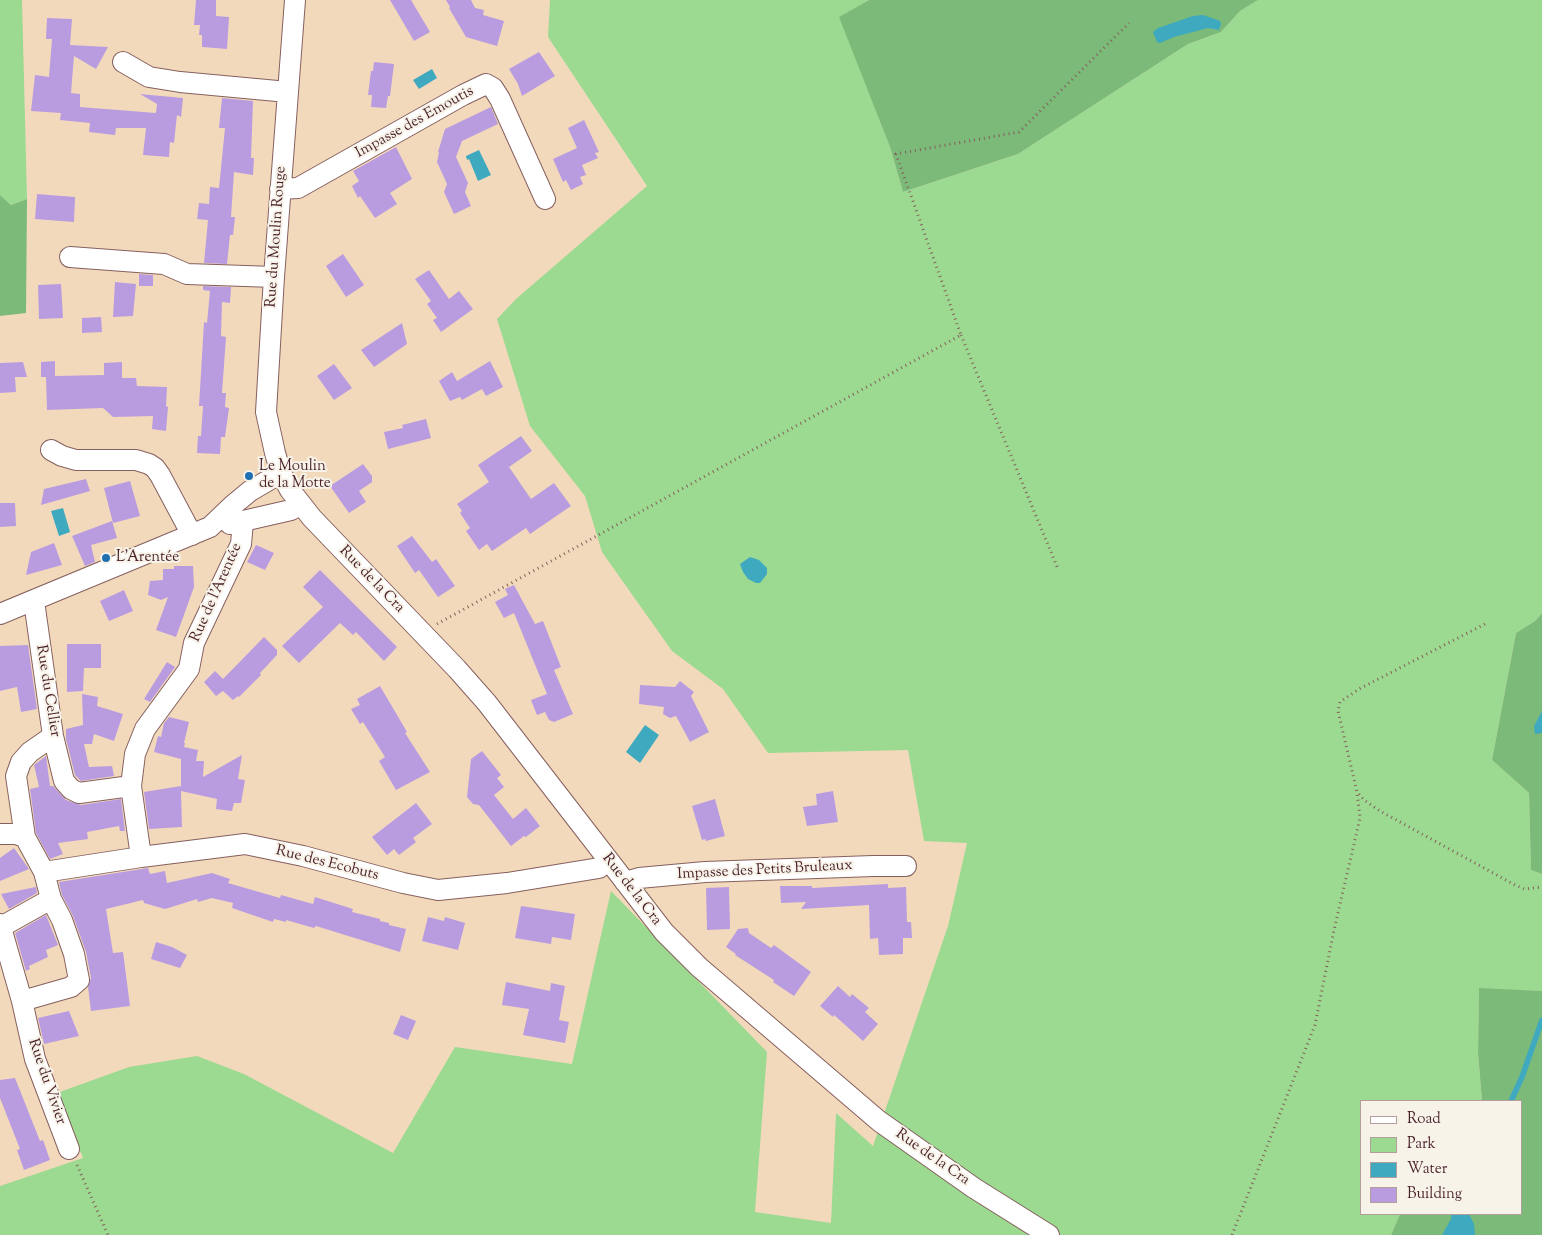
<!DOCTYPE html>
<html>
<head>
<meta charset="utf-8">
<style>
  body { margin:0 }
  #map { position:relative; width:1542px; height:1235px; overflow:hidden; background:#f3d9bc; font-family:"Sorts Mill Goudy",serif }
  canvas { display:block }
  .legend { position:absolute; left:1360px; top:1100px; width:162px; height:115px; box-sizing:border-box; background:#f7f3e8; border:1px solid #b29e9c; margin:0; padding:6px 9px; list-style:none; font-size:15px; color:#4a1f2b }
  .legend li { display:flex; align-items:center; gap:10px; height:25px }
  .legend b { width:25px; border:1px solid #b29e9c }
</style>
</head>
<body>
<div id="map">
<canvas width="1542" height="1235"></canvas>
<ul class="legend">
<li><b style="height:6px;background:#fff"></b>Road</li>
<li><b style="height:14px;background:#9bda90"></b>Park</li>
<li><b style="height:14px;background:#3fa9bf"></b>Water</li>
<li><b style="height:14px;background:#b99ce0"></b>Building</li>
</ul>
</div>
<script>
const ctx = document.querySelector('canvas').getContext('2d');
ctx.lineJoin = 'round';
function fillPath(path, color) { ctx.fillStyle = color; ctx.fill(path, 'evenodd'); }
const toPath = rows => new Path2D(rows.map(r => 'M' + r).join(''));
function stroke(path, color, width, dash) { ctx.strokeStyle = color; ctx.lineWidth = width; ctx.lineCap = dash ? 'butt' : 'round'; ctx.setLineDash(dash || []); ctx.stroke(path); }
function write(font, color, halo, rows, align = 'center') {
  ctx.font = font + ' "Sorts Mill Goudy",serif'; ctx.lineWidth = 4; ctx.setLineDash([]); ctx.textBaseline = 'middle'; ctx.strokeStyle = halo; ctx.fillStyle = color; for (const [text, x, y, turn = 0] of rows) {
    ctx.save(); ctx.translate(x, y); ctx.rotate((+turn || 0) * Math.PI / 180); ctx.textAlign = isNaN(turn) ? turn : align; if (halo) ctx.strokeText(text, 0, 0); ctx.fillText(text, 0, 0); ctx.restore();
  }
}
const green = toPath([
  [0,0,22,0,27,199,11,205,0,195],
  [550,0,869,0,840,17,890,147,903,192,1018,154,1188,44,1221,32,1240,11,1258,0,1542,0,1542,613,1535,621,1516,633,1492,760,1529,793,1531,870,1542,874,1542,991,1479,989,1478,1053,1482,1101,1361,1101,1361,1214,1400,1214,1391,1235,0,1235,0,1186,83,1158,57,1093,129,1067,197,1056,244,1074,393,1153,455,1047,572,1064,611,891,767,1052,755,1212,831,1223,836,1113,873,1146,948,926,967,843,924,841,908,750,768,753,723,689,672,651,602,552,585,496,530,426,497,319,516,299,647,186,548,37]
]);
const forest = toPath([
  [869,0,1258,0,1240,11,1221,32,1188,44,1018,154,903,192,890,147,839,17],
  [0,195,11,205,27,199,26,313,0,316],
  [1542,613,1542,874,1531,870,1529,793,1492,760,1516,633,1535,621],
  [1479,988,1542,991,1542,1235,1391,1235,1400,1214,1521,1214,1521,1101,1482,1101,1478,1053]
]);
const water = toPath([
  [1203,15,1220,21,1221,24,1219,30,1208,28,1174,37,1160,43,1157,42,1153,32,1158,28,1193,16],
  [432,69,437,78,419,89,413,80],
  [479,150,491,175,478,181,469,159,467,160,466,156],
  [63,508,70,532,59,536,51,511],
  [750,557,759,560,767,568,767,574,760,583,756,583,748,579,743,572,740,564],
  [1542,711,1542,733,1535,734,1534,726],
  [645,725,659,735,640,763,626,752],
  [1451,1214,1469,1214,1474,1224,1475,1235,1442,1235,1451,1219]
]);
const stream = toPath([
  [1511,1101,1522,1077,1542,1020]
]);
const building = toPath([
  [196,0,216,0,216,16,229,17,227,49,202,47,202,35,199,35,200,25,194,25],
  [390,0,411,0,430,32,414,41],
  [446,0,471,0,475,8,484,10,483,15,504,21,497,46,466,37,449,8,450,7],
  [47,18,72,19,70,45,108,47,96,69,74,56,71,93,80,94,80,107,156,113,157,104,140,94,183,98,181,117,177,115,174,143,170,142,169,157,143,155,146,128,116,128,115,135,89,132,90,123,60,120,61,113,31,111,35,75,49,77,52,39,46,39],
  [539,52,555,76,522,96,518,84,509,69],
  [374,62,394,64,390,96,388,96,386,108,371,107,372,95,368,95,371,71,373,71],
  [222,98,253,101,251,158,254,158,253,175,234,172,231,217,235,217,233,235,230,235,227,264,204,263,208,220,197,219,199,203,209,204,210,187,219,188,225,128,219,128],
  [491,107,498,124,462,141,456,157,468,183,465,192,471,206,454,214,444,192,447,184,437,162,439,152,438,152,445,129],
  [584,120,599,152,595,153,598,158,582,165,586,175,580,177,583,184,571,190,566,180,563,182,553,159,577,148,568,128],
  [396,147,412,179,390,193,397,204,375,218,360,196,358,198,352,186,359,181,353,171],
  [37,194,75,197,74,222,35,219],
  [343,254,364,285,346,297,326,266],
  [429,270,449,299,459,291,473,309,441,332,433,320,437,318,427,304,431,301,415,279],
  [139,274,153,275,153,286,139,286],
  [115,282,136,284,133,316,113,317],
  [61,284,63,318,39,319,38,285],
  [203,286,231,287,230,303,222,302,221,336,226,337,222,393,226,393,225,407,229,408,225,437,221,437,220,454,197,453,198,436,201,436,203,406,199,406,204,322,207,323,210,291,203,290],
  [101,317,102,332,82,333,82,318],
  [402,323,407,344,374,367,361,350],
  [55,361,55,376,104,375,104,363,122,362,122,378,136,378,137,386,167,387,166,406,168,407,166,431,152,429,153,416,113,417,103,408,47,410,46,377,41,377,41,362],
  [490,361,503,387,486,396,482,389,462,400,460,397,450,401,439,381,452,372,457,381],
  [23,362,27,377,15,377,16,392,0,393,0,363],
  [334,364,352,388,334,400,317,376],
  [426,419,431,438,388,449,384,432,403,428,402,425],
  [521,436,532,451,509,467,531,499,554,483,571,506,530,534,526,528,492,551,487,544,479,550,466,531,470,528,460,513,462,511,457,504,489,482,478,465],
  [363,464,372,476,372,482,359,491,366,502,349,513,330,486],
  [86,479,90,491,41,505,44,489],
  [130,481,140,516,113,523,104,488],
  [0,503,15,503,16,526,0,527],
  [112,521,117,538,91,545,95,562,85,566,72,536],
  [412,536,432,562,436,559,455,586,438,597,419,570,415,573,397,546],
  [54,543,62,565,26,575,31,552],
  [256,545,274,553,265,570,247,562],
  [174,566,193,566,194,587,176,637,156,630,168,597,161,600,148,595,150,581,163,580,163,569,174,569],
  [320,570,397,647,384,661,356,632,353,635,340,623,299,663,282,646,323,607,303,587],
  [514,585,535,624,543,621,561,667,554,670,573,714,554,722,549,720,545,712,537,715,531,700,547,694,514,613,504,618,495,602,508,595,505,589],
  [124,590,133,611,109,621,100,601],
  [264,637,277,650,277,655,260,673,261,675,239,697,238,696,233,700,223,691,216,696,204,682,215,671,223,679],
  [67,644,101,644,101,668,84,668,83,691,67,692],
  [28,645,37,709,21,712,17,687,0,691,0,646],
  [167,662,175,667,150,702,144,699],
  [680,681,694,692,691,696,709,732,690,742,676,716,670,718,663,714,664,707,639,704,640,685,675,687],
  [380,686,407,732,405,733,430,772,396,790,379,761,385,757,363,722,360,724,351,709,360,705,357,699],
  [82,694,98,697,97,706,123,714,114,741,94,734,92,744,84,744,89,767,112,766,114,776,81,781,75,775,66,739,66,729,83,725],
  [169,717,189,722,184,743,185,743,184,747,198,750,196,761,204,761,203,777,242,755,238,779,245,780,241,803,234,803,232,811,216,809,217,799,181,791,182,827,149,829,144,792,181,786,181,759,154,752,158,736,161,737,164,723],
  [482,751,501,775,497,778,504,787,494,795,513,819,526,808,540,826,526,837,524,836,511,846,479,805,473,804,467,797,471,759],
  [46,756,50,786,53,786,66,800,81,805,121,799,125,831,120,831,119,826,87,832,88,839,58,843,63,854,50,859,36,833,30,789,39,787,34,765],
  [833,791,838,822,807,826,803,807,817,805,816,794],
  [715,799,725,836,706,841,705,839,702,840,692,806],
  [416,803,432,824,413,838,416,842,399,855,394,849,387,855,372,837],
  [14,848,29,869,0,881,0,858],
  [148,868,150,874,165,871,167,883,212,873,230,879,228,883,280,898,281,895,313,904,315,897,353,909,352,912,380,919,380,921,389,923,389,925,406,929,400,952,316,926,314,928,286,920,286,922,274,919,273,922,232,908,233,903,212,898,198,902,197,899,165,909,144,903,143,900,106,909,113,953,123,952,130,1006,91,1011,88,987,91,978,86,952,73,916,62,895,59,882],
  [888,884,888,888,906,887,907,922,911,922,912,938,903,938,903,954,879,955,878,938,870,939,869,905,801,909,806,902,781,903,780,886,812,886,812,888],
  [36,887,37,893,9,909,1,894],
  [729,887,730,929,707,930,706,888],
  [521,906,575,914,571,940,552,937,551,944,515,938],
  [46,915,58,945,46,950,48,957,29,966,30,969,26,971,15,933],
  [428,917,444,921,445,917,465,923,458,950,422,941],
  [748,928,749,933,771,948,774,945,811,972,794,996,773,982,774,980,735,955,736,954,726,947,738,929],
  [156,942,172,947,187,955,180,968,151,959],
  [506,982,550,991,551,983,565,986,559,1020,569,1022,565,1043,523,1035,529,1009,502,1005],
  [838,986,850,997,852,994,869,1008,865,1012,878,1024,863,1041,834,1015,833,1017,820,1006],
  [69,1011,79,1036,44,1044,38,1018],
  [401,1015,416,1021,408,1040,393,1034],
  [15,1078,40,1141,43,1140,50,1160,24,1170,17,1150,20,1149,0,1098,0,1080]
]);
const path = toPath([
  [961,335,1058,569],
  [437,624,961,335,896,154,1019,132,1129,23],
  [1485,624,1359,689,1340,702,1338,711,1357,792,1364,800,1380,811,1515,885,1524,889,1542,887],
  [77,1165,108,1235],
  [1232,1235,1315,1025,1334,930,1360,818,1357,792]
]);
const minor = toPath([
  [295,0,274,277,266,412,275,453,281,473,290,490,312,518,457,669,487,703,664,932,699,967,879,1121,974,1188,1049,1235],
  [123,62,149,77,180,82,288,92],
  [280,189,298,188,463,95,486,84,493,88,500,99,545,199],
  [70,257,164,264,187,274,274,277],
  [51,450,62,456,76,460,136,460,149,464,155,468,160,475,192,535],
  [230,524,291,510,300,505],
  [34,601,53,736,64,781,71,789,79,793,131,786],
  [0,614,210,527,232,506,250,491,281,473],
  [0,834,16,834,25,837,44,872,51,899,62,920,74,954,79,980,71,987,22,1001],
  [25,837,16,776,21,762,30,752,53,736],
  [141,857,131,786,135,754,145,729,189,669,194,643,241,544,243,522],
  [44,872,141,857,245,844,303,856,403,883,438,890,507,883,599,868,607,861],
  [625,882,639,878,705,872,873,866,906,866],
  [0,924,22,1001,35,1059,69,1149],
  [1,927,51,899]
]);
const markers = [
  [249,476,5,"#1f6fb2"],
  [106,558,5,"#1f6fb2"]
];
const streetNames = [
  ["Impasse des Emoutis",415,123,-29],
  ["Rue du Moulin Rouge",277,237,-86],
  ["Rue de la Cra",371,580,46],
  ["Rue de l'Arentée",217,593,-66],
  ["Rue du Cellier",47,691,81],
  ["Rue des Ecobuts",327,864,14],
  ["Impasse des Petits Bruleaux",765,871,-3],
  ["Rue de la Cra",631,890,52],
  ["Rue du Vivier",46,1082,71],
  ["Rue de la Cra",932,1158,35]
];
const poiNames = [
  ["Le Moulin",259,467],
  ["de la Motte",259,484],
  ["L'Arentée",116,558]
];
fillPath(green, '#9bda90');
fillPath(forest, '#7cba7a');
fillPath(water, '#3fa9bf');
stroke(stream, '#3fa9bf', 5.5);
fillPath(building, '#b99ce0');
stroke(minor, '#85605e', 22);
stroke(path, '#85605e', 3, [1, 4]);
stroke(minor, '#fff', 20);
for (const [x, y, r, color] of markers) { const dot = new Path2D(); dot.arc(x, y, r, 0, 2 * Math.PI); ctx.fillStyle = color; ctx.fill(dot); stroke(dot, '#f7f3e8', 2); }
write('15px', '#4a1f2b', '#f7f3e8', streetNames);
write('15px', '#4a1f2b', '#f7f3e8', poiNames, 'left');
</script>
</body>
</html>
